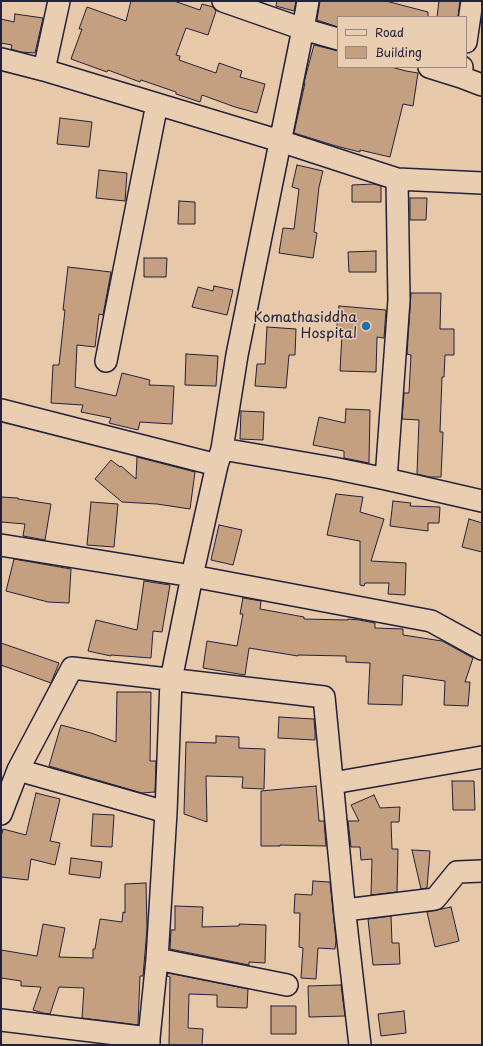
<!DOCTYPE html>
<html>
<head>
<meta charset="utf-8">
<style>
  body { margin:0 }
  #map { position:relative; width:483px; height:1046px; overflow:hidden; background:#e7c8a9; font-family:"Playpen Sans",sans-serif }
  canvas { display:block }
  .frame { position:absolute; inset:0; border:2px solid #22223b; pointer-events:none }
  .legend { position:absolute; left:337px; top:16px; width:130px; height:52px; box-sizing:border-box; background:#eaceb1; border:1px solid #9a8982; margin:0; padding:5px 7px; list-style:none; font-size:12px; color:#22223b }
  .legend li { display:flex; align-items:center; gap:8px; height:20px }
  .legend b { width:20px; border:1px solid #9a8982 }
</style>
</head>
<body>
<div id="map">
<canvas width="483" height="1046"></canvas>
<div class="frame"></div>
<ul class="legend">
<li><b style="height:5px;background:#eaceb1"></b>Road</li>
<li><b style="height:11px;background:#c4a081"></b>Building</li>
</ul>
</div>
<script>
const ctx = document.querySelector('canvas').getContext('2d');
ctx.lineJoin = 'round';
function fillPath(path, color) { ctx.fillStyle = color; ctx.fill(path, 'evenodd'); }
const toPath = rows => new Path2D(rows.map(r => 'M' + r).join(''));
function stroke(path, color, width, dash) { ctx.strokeStyle = color; ctx.lineWidth = width; ctx.lineCap = dash ? 'butt' : 'round'; ctx.setLineDash(dash || []); ctx.stroke(path); }
function write(font, color, halo, rows, align = 'center') {
  ctx.font = font + ' "Playpen Sans",sans-serif'; ctx.lineWidth = 3; ctx.setLineDash([]); ctx.textBaseline = 'middle'; ctx.strokeStyle = halo; ctx.fillStyle = color; for (const [text, x, y, turn = 0] of rows) {
    ctx.save(); ctx.translate(x, y); ctx.rotate((+turn || 0) * Math.PI / 180); ctx.textAlign = isNaN(turn) ? turn : align; if (halo) ctx.strokeText(text, 0, 0); ctx.fillText(text, 0, 0); ctx.restore();
  }
}
const building = toPath([
  [131,1,174,1,200,10,202,4,213,7,216,11,208,35,186,28,176,55,180,56,179,60,216,73,219,63,242,71,240,77,265,84,257,113,235,107,202,95,200,102,176,94,176,92,141,80,140,82,108,70,107,72,71,59,82,29,79,29,87,7,126,21,131,1],
  [277,1,296,1,294,11,276,6,277,1],
  [320,1,386,1,428,12,428,17,338,17,338,27,317,20,320,1],
  [439,1,460,1,458,17,437,17,439,1],
  [15,14,43,18,35,53,21,52,11,49,12,45,1,43,1,19,14,22,15,14],
  [314,45,338,51,338,67,391,67,406,71,418,73,413,106,403,104,390,157,360,150,360,152,336,146,294,133,305,83,304,83,307,71,314,45],
  [60,118,92,122,89,147,57,144,60,118],
  [297,165,323,171,319,187,314,232,317,233,313,258,279,253,283,228,294,229,299,189,292,187,297,165],
  [99,170,127,173,125,201,96,198,99,170],
  [374,184,381,186,381,202,352,202,352,185,374,184],
  [410,198,427,198,426,220,410,220,410,198],
  [179,201,195,202,195,224,178,224,179,201],
  [376,251,376,272,349,272,348,252,376,251],
  [144,258,167,258,166,277,144,277,144,258],
  [68,267,111,272,103,315,99,314,95,347,77,345,75,387,116,396,122,373,150,380,149,385,174,386,172,424,140,422,138,430,109,423,111,418,81,412,83,405,51,403,53,365,59,365,65,310,63,310,68,267],
  [214,286,233,290,227,315,192,307,198,287,213,291,214,286],
  [411,293,441,293,440,329,454,329,454,355,445,355,444,377,442,377,440,432,443,432,441,477,430,477,417,474,419,420,402,419,404,393,409,393,411,355,407,354,411,293],
  [339,306,386,310,384,338,377,337,376,372,340,371,342,334,336,334,339,306],
  [267,327,296,329,295,355,289,355,286,388,255,386,257,364,265,364,267,327],
  [186,354,218,356,216,386,185,385,186,354],
  [346,409,370,410,369,463,344,458,344,451,313,445,319,417,345,423,346,409],
  [241,411,264,412,263,440,240,439,241,411],
  [137,457,195,472,190,509,157,504,122,502,95,479,111,460,120,467,121,466,136,479,137,457],
  [336,494,363,497,360,512,384,519,371,561,406,563,405,595,388,594,389,583,365,583,364,586,360,585,360,541,327,535,336,494],
  [1,497,18,498,18,499,51,504,45,540,23,536,25,524,1,522,1,497],
  [393,501,411,503,410,506,440,507,439,523,428,523,428,531,390,526,393,501],
  [91,502,118,504,114,547,87,545,91,502],
  [469,519,482,523,482,552,462,547,469,519],
  [219,525,242,530,233,565,211,560,219,525],
  [14,559,71,569,69,603,48,602,6,591,14,559],
  [144,581,170,585,162,632,153,631,151,658,111,655,111,656,88,651,96,620,137,630,144,581],
  [243,598,261,601,260,609,304,617,304,619,348,620,348,619,359,620,375,623,375,628,403,629,403,635,442,641,473,658,465,682,470,682,468,706,444,705,445,681,403,675,402,705,368,704,370,663,346,662,346,656,298,655,298,656,249,648,245,675,203,668,207,641,237,646,243,614,240,614,243,598],
  [1,643,59,663,51,683,1,665,1,643],
  [117,692,151,692,150,761,156,761,155,792,142,793,49,766,61,725,91,733,116,742,117,692],
  [279,717,314,719,315,732,315,740,278,738,279,717],
  [216,736,239,737,239,748,265,749,264,789,242,788,243,777,206,776,207,822,184,814,186,742,216,743,216,736],
  [452,781,474,781,475,810,453,810,452,781],
  [316,786,319,821,324,821,326,846,280,845,280,846,261,846,261,791,316,786],
  [36,793,60,799,50,841,60,843,55,865,31,859,28,880,1,877,1,837,3,829,26,835,36,793],
  [374,795,380,808,400,807,399,822,391,822,392,849,398,849,397,892,371,895,372,859,361,860,360,847,351,847,348,821,359,821,351,805,374,795],
  [93,814,114,815,112,847,91,846,93,814],
  [412,850,430,851,427,888,421,889,412,850],
  [71,858,102,862,100,878,69,874,71,858],
  [313,881,330,882,336,940,335,949,318,948,316,979,301,978,303,948,299,947,300,913,294,913,295,894,312,895,313,881],
  [146,883,147,929,143,976,140,976,138,1025,82,1018,84,988,59,987,50,1014,43,1013,33,1010,41,987,21,986,21,981,1,978,1,950,37,956,43,924,65,928,59,957,93,958,93,949,95,949,100,919,122,922,123,912,125,913,125,884,146,883],
  [175,906,203,907,202,927,239,926,239,924,266,925,265,963,249,962,249,965,170,949,171,930,175,930,175,906],
  [451,907,459,941,435,947,427,912,451,907],
  [391,916,392,943,399,943,400,964,373,965,368,919,391,916],
  [168,973,248,989,247,1008,217,1007,217,995,189,994,188,1028,203,1029,202,1045,169,1045,170,977,167,976,168,973],
  [341,985,345,1016,309,1017,308,986,341,985],
  [271,1006,296,1006,296,1034,271,1034,271,1006],
  [404,1011,406,1033,381,1036,378,1014,404,1011]
]);
const minor = toPath([
  [223,1,303,29,338,39],
  [466,42,472,1],
  [1,59,44,70,280,141,397,179,482,183],
  [429,67,461,77],
  [462,67,461,77,482,85],
  [44,70,59,1],
  [106,361,157,104],
  [1,410,217,465],
  [222,449,333,468,386,479,482,501],
  [386,479,399,300,397,179],
  [1,545,192,576,431,621,482,649],
  [18,770,166,812],
  [333,783,482,757],
  [1,814,18,770,72,668,324,697,345,915,360,1045],
  [345,910,435,899,457,872,482,871],
  [157,959,287,985],
  [1,1020,149,1038,149,1045],
  [149,1038,157,959,166,812,171,680,192,576,217,465,222,449,237,355,303,29,308,1]
]);
const markers = [
  [366,326,5,"#1f6fb2"]
];
const poiNames = [
  ["Komathasiddha",357,318],
  ["Hospital",357,334]
];
fillPath(building, '#c4a081');
stroke(building, '#22223b', 1);
stroke(minor, '#22223b', 24);
stroke(minor, '#eaceb1', 21);
for (const [x, y, r, color] of markers) { const dot = new Path2D(); dot.arc(x, y, r, 0, 2 * Math.PI); ctx.fillStyle = color; ctx.fill(dot); stroke(dot, '#eaceb1', 1.5); }
write('14px', '#22223b', '#eaceb1', poiNames, 'right');
</script>
</body>
</html>
